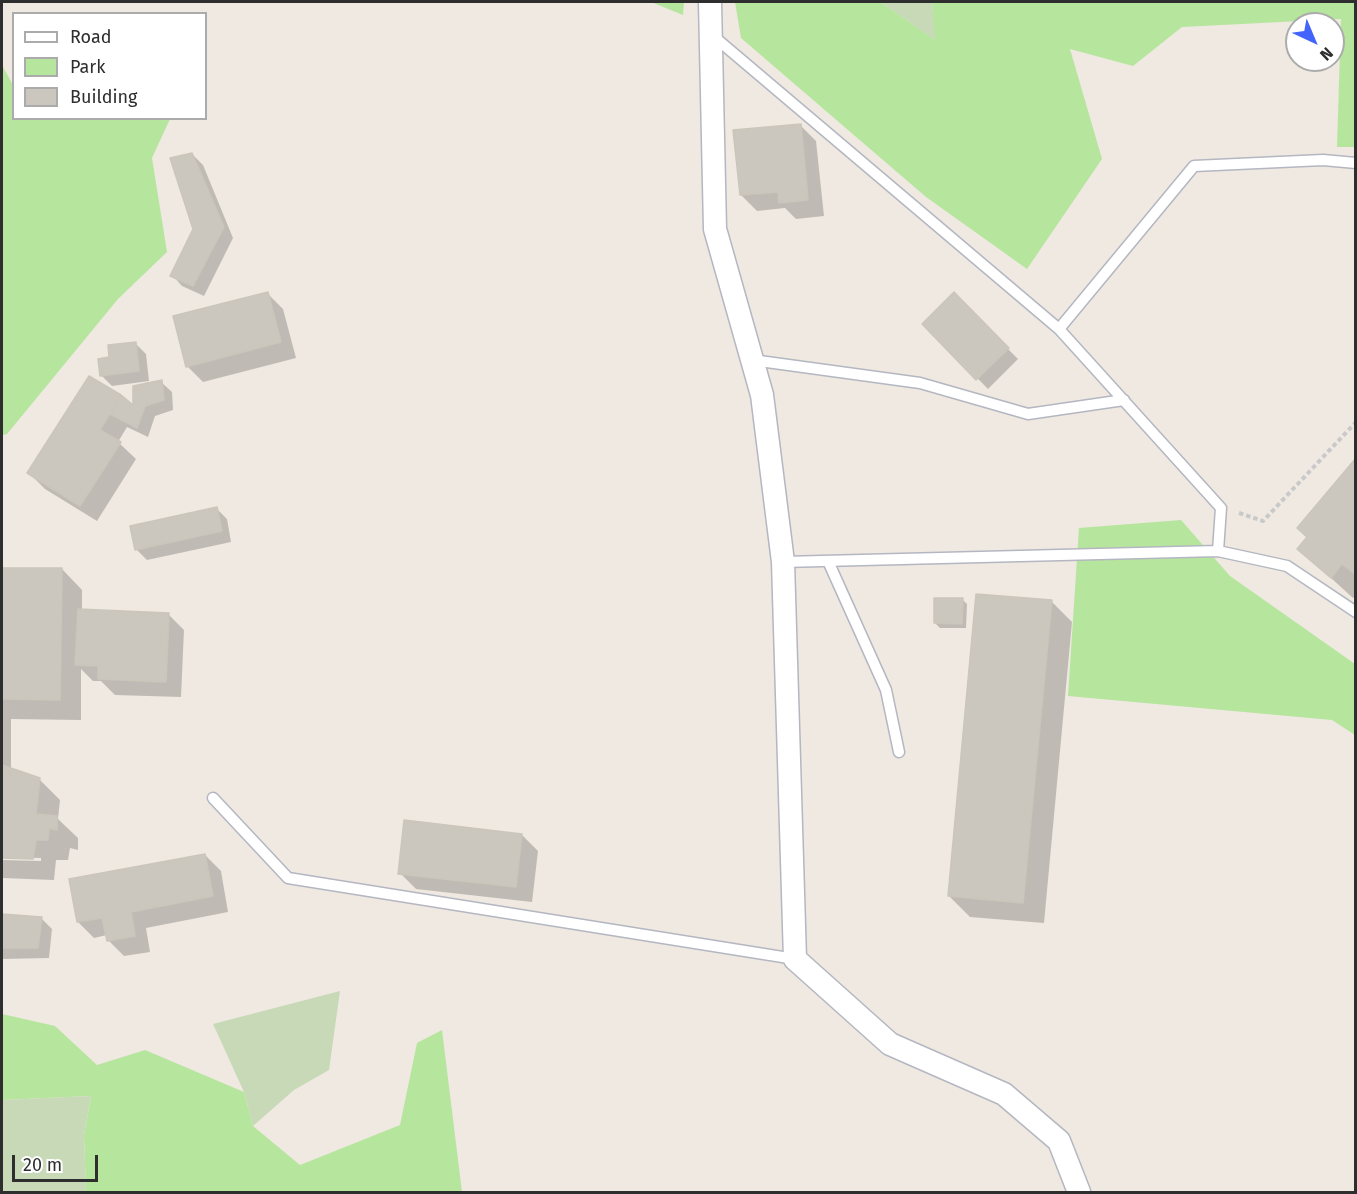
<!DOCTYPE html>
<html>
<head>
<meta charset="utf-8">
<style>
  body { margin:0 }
  #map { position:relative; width:1357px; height:1194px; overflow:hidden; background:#efe9e1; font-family:"Fira Sans",sans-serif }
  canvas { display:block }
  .frame { position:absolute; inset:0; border:3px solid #2e2e2e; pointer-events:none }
  .legend { position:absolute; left:12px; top:12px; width:195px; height:108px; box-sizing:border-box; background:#fff; border:2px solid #ababab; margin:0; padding:8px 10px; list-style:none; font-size:18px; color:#2e2e2e }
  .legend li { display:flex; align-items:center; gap:12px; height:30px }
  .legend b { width:30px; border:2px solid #ababab }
  .north { position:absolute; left:1285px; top:12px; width:60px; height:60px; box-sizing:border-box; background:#fff; border:2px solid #ababab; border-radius:50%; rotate:136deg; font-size:16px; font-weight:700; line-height:24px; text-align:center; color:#2e2e2e }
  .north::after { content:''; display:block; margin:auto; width:21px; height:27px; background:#4264fb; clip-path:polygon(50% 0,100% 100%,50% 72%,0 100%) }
  .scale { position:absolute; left:12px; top:1155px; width:86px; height:27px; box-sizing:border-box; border:3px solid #2e2e2e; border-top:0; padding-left:8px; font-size:18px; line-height:21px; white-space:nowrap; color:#2e2e2e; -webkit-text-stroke:4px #fff; paint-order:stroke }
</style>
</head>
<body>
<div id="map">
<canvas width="1357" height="1194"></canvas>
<div class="frame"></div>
<ul class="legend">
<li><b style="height:8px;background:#fff"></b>Road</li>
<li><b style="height:16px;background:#b6e59e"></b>Park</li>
<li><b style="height:16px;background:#cbc7bf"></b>Building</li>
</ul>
<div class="north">N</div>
<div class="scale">20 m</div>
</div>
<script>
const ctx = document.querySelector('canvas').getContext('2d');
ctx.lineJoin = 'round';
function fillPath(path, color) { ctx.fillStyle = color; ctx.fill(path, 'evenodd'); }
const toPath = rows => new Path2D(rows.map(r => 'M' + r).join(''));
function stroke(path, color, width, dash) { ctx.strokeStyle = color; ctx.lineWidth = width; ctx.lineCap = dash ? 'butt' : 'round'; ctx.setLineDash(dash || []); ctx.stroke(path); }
const green = toPath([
  [651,2,684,2,683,15],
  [735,2,881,2,934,39,932,2,1355,2,1355,147,1337,147,1341,19,1182,27,1133,66,1070,49,1102,159,1027,269,926,197,741,38],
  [2,65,13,85,14,118,170,119,152,158,167,252,118,299,7,434,2,435],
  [1181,520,1230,576,1355,664,1355,735,1332,720,1068,696,1079,528],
  [2,1014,55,1026,97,1065,145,1050,244,1092,253,1126,300,1165,400,1125,417,1043,442,1030,462,1192,86,1192,84,1135,91,1096,2,1100]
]);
const cemetery = toPath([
  [881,2,932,2,935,40],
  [340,991,329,1070,294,1090,253,1126,244,1092,213,1024],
  [91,1096,84,1135,86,1192,2,1192,2,1100]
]);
const shadow = toPath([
  [800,125,816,141,824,216,796,219,785,208,757,211,741,195],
  [192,154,203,165,233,238,204,296,182,286,172,275,195,229],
  [267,293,283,309,296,358,203,382,187,366],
  [954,295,1018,359,988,389,924,324],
  [135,343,146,354,149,381,112,386,101,375,111,358],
  [90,378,134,408,161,382,172,392,173,410,155,416,148,437,127,427,118,442,136,459,97,521,45,489,29,473],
  [1356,460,1356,595,1353,598,1299,549,1309,538],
  [216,508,227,519,231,542,147,560,136,549],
  [2,569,62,569,82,590,82,611,168,614,184,630,181,697,115,695,101,681,93,681,81,669,81,720,11,719,11,770,39,779,60,800,58,819,78,838,78,850,70,848,68,860,56,860,54,880,2,878,2,860,41,861,41,858,2,857],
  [962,599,967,604,966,628,940,628,935,623],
  [1051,601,1072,622,1044,923,970,917,949,896],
  [522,835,538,851,532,902,416,889,400,873],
  [205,855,221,871,228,912,146,928,150,952,124,956,108,940,107,935,94,938,78,922],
  [2,916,41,918,52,929,49,958,2,959]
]);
const building = toPath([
  [801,124,808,200,779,203,778,192,740,195,733,130,801,124],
  [192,153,224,227,193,286,170,276,193,229,170,158,192,153],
  [268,292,281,342,186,367,173,316,268,292],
  [954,292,1009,348,976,380,922,324,954,292],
  [136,342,139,371,100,376,98,359,109,357,108,345,136,342],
  [89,376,121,395,100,430,121,442,80,506,27,473,89,376],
  [162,380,164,400,145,406,137,428,110,414,121,395,133,405,133,386,162,380],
  [1356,458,1356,575,1342,564,1331,578,1297,549,1307,537,1297,528,1356,458],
  [217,507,222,531,135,550,130,526,217,507],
  [2,568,62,568,60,700,2,699,2,568],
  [976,594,1052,600,1023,903,948,896,976,594],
  [934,598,963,598,962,624,934,623,934,598],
  [78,609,169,613,166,682,98,679,98,666,75,665,78,609],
  [2,765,40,778,36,814,57,816,57,830,49,828,48,840,36,840,33,859,2,858,2,765],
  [404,820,522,834,516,887,398,874,404,820],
  [205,854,213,896,131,912,135,936,107,941,102,918,77,922,69,879,205,854],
  [2,914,42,917,38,948,2,948,2,914]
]);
const path = toPath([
  [1239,513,1263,521,1356,422]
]);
const lane = toPath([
  [712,35,1059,329,1221,508,1218,551,783,562],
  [1059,329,1194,166,1323,160,1356,163],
  [752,360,920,383,1028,414,1124,400],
  [1218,551,1287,566,1356,612],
  [828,561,886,690,899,752],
  [213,798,288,878,795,959]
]);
const street = toPath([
  [710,2,715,229,762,395,783,562,795,959,890,1044,1004,1094,1059,1141,1079,1192]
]);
fillPath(green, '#b6e59e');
fillPath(cemetery, '#c8d9b8');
fillPath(shadow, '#0003');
fillPath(building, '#cbc7bf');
stroke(building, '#cbc5ba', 1.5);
stroke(lane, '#b4b7c1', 13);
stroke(street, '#b4b7c1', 25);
stroke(path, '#c9c9c9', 4, [4.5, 3]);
stroke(lane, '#fff', 10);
stroke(street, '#fff', 22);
</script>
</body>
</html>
